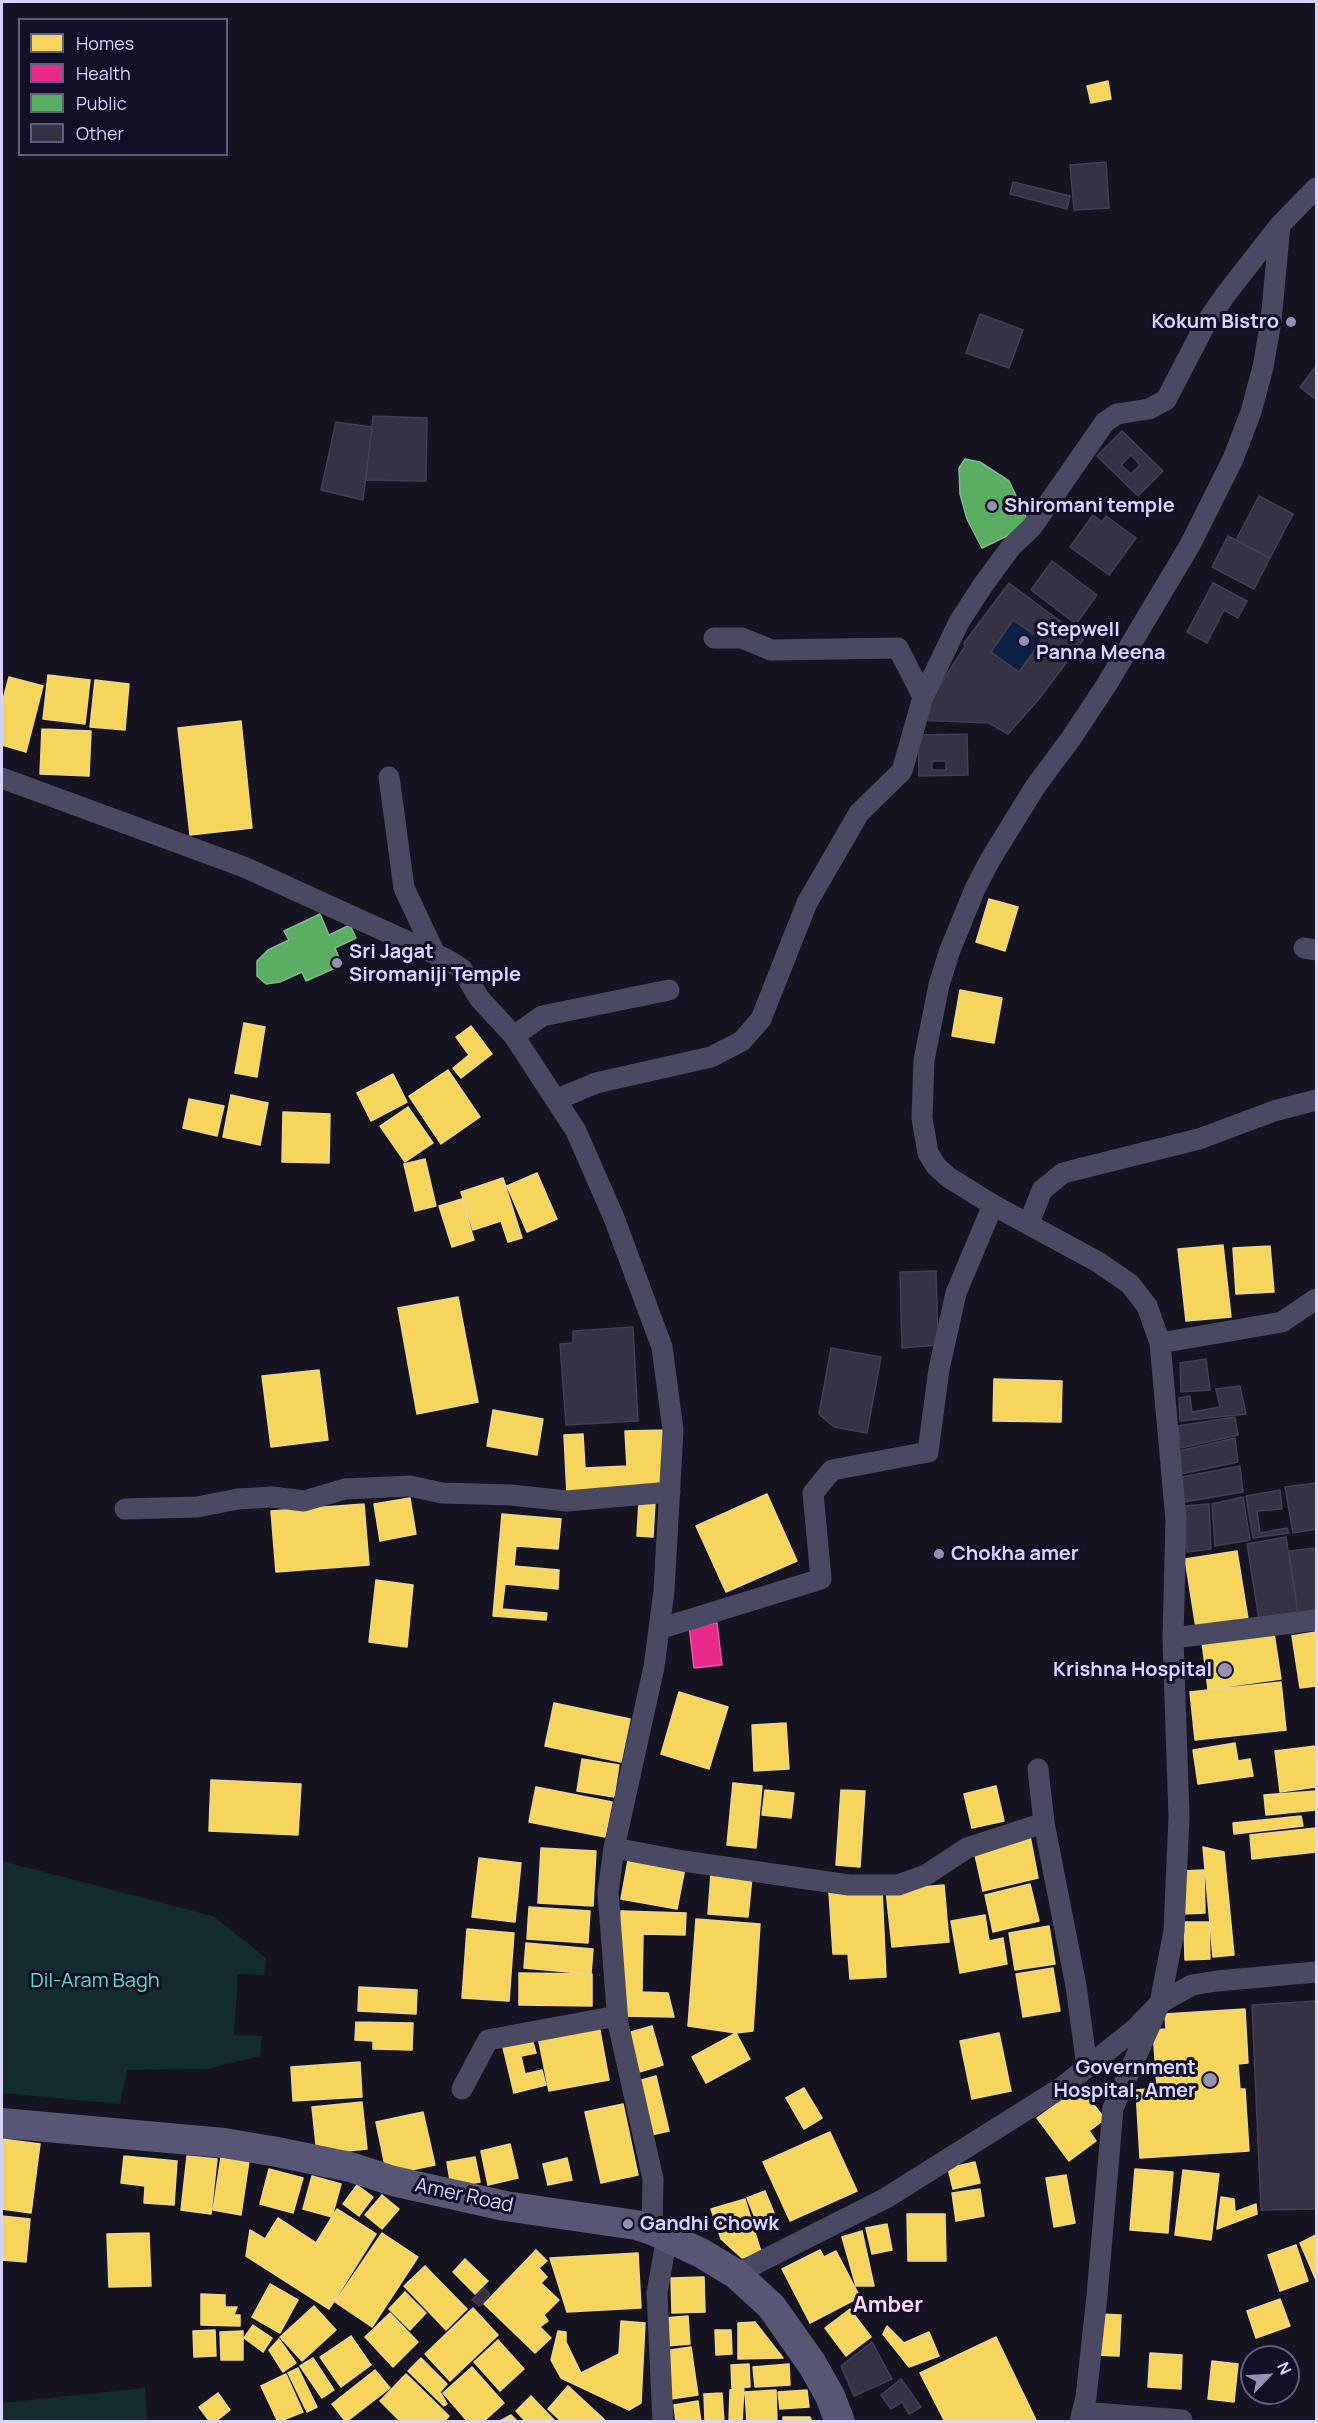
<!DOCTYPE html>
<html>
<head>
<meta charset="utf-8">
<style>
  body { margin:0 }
  #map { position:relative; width:1318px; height:2423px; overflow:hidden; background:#161421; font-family:Manrope,sans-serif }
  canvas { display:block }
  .frame { position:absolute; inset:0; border:3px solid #d9d4ff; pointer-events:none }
  .legend { position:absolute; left:18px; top:18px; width:210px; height:138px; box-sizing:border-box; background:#130f26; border:2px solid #625e7d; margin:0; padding:8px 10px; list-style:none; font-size:18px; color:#d9d4ff }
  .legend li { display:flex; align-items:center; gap:12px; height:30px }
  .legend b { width:30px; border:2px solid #625e7d }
  .north { position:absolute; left:1240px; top:2345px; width:60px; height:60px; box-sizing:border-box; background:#130f26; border:2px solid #625e7d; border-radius:50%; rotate:65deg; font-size:16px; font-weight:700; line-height:24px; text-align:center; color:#d9d4ff }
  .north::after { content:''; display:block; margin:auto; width:21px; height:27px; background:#9591b1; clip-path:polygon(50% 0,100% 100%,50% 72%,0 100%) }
</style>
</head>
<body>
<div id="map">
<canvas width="1318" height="2423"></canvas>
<div class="frame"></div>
<ul class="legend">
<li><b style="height:16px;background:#f6d55c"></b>Homes</li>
<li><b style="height:16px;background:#e7298a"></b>Health</li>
<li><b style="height:16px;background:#5aae61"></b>Public</li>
<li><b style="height:16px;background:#343243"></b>Other</li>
</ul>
<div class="north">N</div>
</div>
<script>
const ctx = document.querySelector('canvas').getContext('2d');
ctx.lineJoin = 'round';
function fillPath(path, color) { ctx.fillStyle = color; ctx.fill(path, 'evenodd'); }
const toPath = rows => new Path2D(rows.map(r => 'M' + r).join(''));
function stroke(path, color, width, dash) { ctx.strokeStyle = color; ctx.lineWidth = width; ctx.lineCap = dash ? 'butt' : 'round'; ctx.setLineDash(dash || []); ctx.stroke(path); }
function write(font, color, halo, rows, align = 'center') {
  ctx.font = font + ' Manrope,sans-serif'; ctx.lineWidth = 6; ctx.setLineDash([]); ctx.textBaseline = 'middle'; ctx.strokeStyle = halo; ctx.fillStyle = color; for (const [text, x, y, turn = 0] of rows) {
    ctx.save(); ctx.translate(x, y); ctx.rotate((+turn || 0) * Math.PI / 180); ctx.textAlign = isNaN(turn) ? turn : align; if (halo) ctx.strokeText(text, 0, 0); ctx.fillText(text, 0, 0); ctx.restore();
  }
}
const green = toPath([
  [2,1861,213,1916,266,1958,264,1975,238,1974,234,2035,262,2036,260,2056,206,2069,127,2070,120,2104,2,2093],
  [145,2388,147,2421,2,2421,2,2403]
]);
const water = toPath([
  [1013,620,1042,640,1019,672,991,652]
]);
const homes = toPath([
  [1108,81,1111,99,1091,103,1087,86,1108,81],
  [48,675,90,680,85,724,43,719,48,675],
  [9,677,43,686,26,752,2,745,2,703,9,677],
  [95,680,129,684,125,730,90,727,95,680],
  [241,721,252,828,190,835,178,728,241,721],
  [42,729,91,731,89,776,40,774,42,729],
  [989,899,1018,907,1005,951,976,942,989,899],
  [960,990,1002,998,994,1043,952,1036,960,990],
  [244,1023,265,1027,257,1077,235,1073,244,1023],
  [471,1026,492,1054,461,1078,453,1068,469,1055,456,1037,471,1026],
  [448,1070,480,1117,441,1144,409,1096,448,1070],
  [393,1074,407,1102,371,1121,357,1093,393,1074],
  [231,1095,268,1103,260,1145,223,1137,231,1095],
  [189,1099,224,1106,217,1136,183,1128,189,1099],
  [408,1107,433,1143,405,1162,380,1126,408,1107],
  [283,1112,330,1114,329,1163,282,1162,283,1112],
  [425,1159,436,1206,415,1211,404,1164,425,1159],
  [537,1173,557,1219,527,1232,507,1186,537,1173],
  [503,1178,522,1238,508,1242,501,1221,473,1230,461,1192,503,1178],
  [462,1199,474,1240,452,1247,439,1206,462,1199],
  [1223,1245,1231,1317,1186,1321,1178,1249,1223,1245],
  [1270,1246,1274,1292,1236,1294,1233,1248,1270,1246],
  [458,1297,478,1402,417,1414,398,1308,458,1297],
  [319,1370,328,1440,271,1447,262,1376,319,1370],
  [994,1379,1062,1381,1061,1422,993,1421,994,1379],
  [493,1410,543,1419,537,1455,487,1446,493,1410],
  [665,1430,667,1489,567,1494,564,1435,583,1434,585,1468,627,1466,625,1431,665,1430],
  [767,1494,797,1561,726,1592,696,1526,767,1494],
  [410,1498,416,1534,380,1541,374,1504,410,1498],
  [639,1501,655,1502,653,1537,637,1536,639,1501],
  [364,1504,369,1565,276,1572,271,1511,364,1504],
  [502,1514,561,1519,558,1549,516,1546,514,1566,559,1570,558,1589,505,1584,502,1609,547,1613,546,1620,493,1616,502,1514],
  [1237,1551,1249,1625,1197,1634,1185,1559,1237,1551],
  [376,1580,413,1585,407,1647,369,1642,376,1580],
  [1316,1632,1316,1686,1300,1688,1292,1636,1316,1632],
  [1274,1633,1281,1679,1208,1689,1202,1642,1274,1633],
  [1281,1682,1286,1730,1195,1740,1190,1692,1281,1682],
  [679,1692,728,1707,709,1769,661,1754,679,1692],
  [554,1703,630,1719,621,1762,545,1746,554,1703],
  [786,1723,789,1769,754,1771,752,1725,786,1723],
  [1235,1743,1238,1761,1250,1759,1253,1776,1198,1784,1193,1750,1235,1743],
  [1316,1746,1316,1787,1280,1792,1275,1751,1316,1746],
  [582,1759,619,1765,614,1797,577,1791,582,1759],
  [211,1780,301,1784,298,1835,209,1831,211,1780],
  [733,1783,762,1786,756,1848,727,1845,733,1783],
  [996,1786,1004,1821,972,1828,964,1794,996,1786],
  [536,1787,612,1802,605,1837,529,1822,536,1787],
  [765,1790,794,1793,791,1818,762,1815,765,1790],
  [841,1790,865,1791,860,1867,836,1865,841,1790],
  [1316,1791,1316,1810,1266,1815,1264,1795,1316,1791],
  [1301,1816,1303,1826,1234,1834,1233,1823,1301,1816],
  [1316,1828,1316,1852,1252,1859,1250,1835,1316,1828],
  [1030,1836,1038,1878,983,1891,974,1850,1030,1836],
  [1203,1847,1224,1852,1234,1955,1213,1957,1203,1847],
  [541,1848,596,1851,593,1906,538,1903,541,1848],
  [629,1855,685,1868,677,1909,621,1899,629,1855],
  [479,1858,521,1863,515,1922,472,1917,479,1858],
  [1204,1870,1205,1913,1183,1914,1181,1871,1204,1870],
  [711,1874,752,1877,748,1917,708,1914,711,1874],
  [1030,1884,1039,1921,993,1932,985,1895,1030,1884],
  [944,1885,949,1942,892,1947,886,1890,944,1885],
  [882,1889,886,1977,850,1979,848,1954,833,1954,829,1892,882,1889],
  [529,1907,590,1911,588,1943,527,1939,529,1907],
  [621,1911,686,1913,685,1935,643,1934,642,1992,668,1993,674,2017,619,2016,621,1911],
  [985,1915,989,1941,1003,1938,1007,1964,960,1973,951,1921,985,1915],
  [696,1919,760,1924,753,2031,736,2033,688,2026,696,1919],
  [1184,1922,1209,1922,1210,1959,1185,1960,1184,1922],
  [1049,1926,1055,1964,1015,1970,1009,1933,1049,1926],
  [467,1929,514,1933,509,2001,462,1998,467,1929],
  [526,1943,593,1949,591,1974,524,1968,526,1943],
  [1053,1968,1060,2011,1023,2017,1016,1974,1053,1968],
  [519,1973,592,1974,592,2006,519,2005,519,1973],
  [359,1987,417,1990,416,2014,358,2011,359,1987],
  [1245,2009,1248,2063,1238,2064,1240,2089,1245,2089,1249,2151,1140,2158,1136,2090,1157,2088,1153,2030,1166,2029,1165,2014,1245,2009],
  [598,2020,609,2080,549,2091,537,2032,598,2020],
  [356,2022,413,2023,412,2050,373,2049,373,2041,355,2040,356,2022],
  [652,2026,663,2065,636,2073,624,2034,652,2026],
  [530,2032,536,2053,521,2056,525,2074,542,2070,546,2085,514,2093,501,2039,530,2032],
  [736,2033,750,2059,706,2083,692,2057,736,2033],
  [999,2033,1011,2091,972,2099,960,2041,999,2033],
  [360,2062,362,2097,293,2101,291,2067,360,2062],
  [656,2076,669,2131,651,2135,638,2081,656,2076],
  [1080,2087,1105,2119,1089,2131,1096,2141,1069,2161,1037,2118,1080,2087],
  [804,2088,822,2118,804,2129,786,2098,804,2088],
  [362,2102,367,2149,317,2154,312,2107,362,2102],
  [623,2104,638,2175,601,2183,585,2112,623,2104],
  [423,2112,435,2165,387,2175,376,2122,423,2112],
  [830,2132,857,2191,790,2221,763,2162,830,2132],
  [2,2139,40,2144,31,2213,2,2209,2,2139],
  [510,2144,518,2178,488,2185,481,2151,510,2144],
  [124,2156,177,2161,174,2205,144,2203,145,2186,121,2183,124,2156],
  [187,2156,217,2159,211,2214,181,2210,187,2156],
  [221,2157,249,2161,241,2215,213,2210,221,2157],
  [475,2157,480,2182,451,2187,447,2162,475,2157],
  [567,2158,572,2180,548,2185,543,2164,567,2158],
  [975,2162,980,2183,953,2189,948,2168,975,2162],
  [269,2169,303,2178,293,2213,260,2204,269,2169],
  [1135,2169,1173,2172,1168,2233,1130,2230,1135,2169],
  [1183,2170,1219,2174,1211,2240,1175,2235,1183,2170],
  [1066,2175,1075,2223,1054,2227,1046,2178,1066,2175],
  [312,2176,341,2184,332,2217,303,2209,312,2176],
  [357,2185,373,2197,359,2216,343,2204,357,2185],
  [980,2189,984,2216,956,2221,952,2193,980,2189],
  [765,2191,774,2213,756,2220,747,2198,765,2191],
  [382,2195,399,2209,382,2229,365,2215,382,2195],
  [1221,2197,1234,2199,1235,2212,1256,2204,1257,2214,1217,2229,1221,2197],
  [745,2199,761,2252,742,2258,721,2239,711,2209,745,2199],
  [337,2209,376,2234,329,2309,246,2256,250,2230,265,2239,278,2218,316,2243,337,2209],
  [907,2214,945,2214,946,2261,908,2261,907,2214],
  [2,2216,30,2219,26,2262,2,2260,2,2216],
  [887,2224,892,2250,872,2254,866,2228,887,2224],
  [862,2231,874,2286,856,2286,842,2237,862,2231],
  [149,2233,151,2286,109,2287,107,2234,149,2233],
  [382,2233,418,2257,372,2327,335,2302,382,2233],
  [1316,2235,1316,2280,1300,2243,1316,2235],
  [1296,2245,1308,2281,1280,2291,1268,2255,1296,2245],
  [536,2250,547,2261,539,2268,547,2277,541,2283,559,2300,544,2315,548,2321,540,2327,551,2338,535,2353,484,2304,536,2250],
  [820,2250,824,2257,836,2251,860,2297,810,2323,782,2269,820,2250],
  [638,2253,641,2308,567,2312,550,2258,638,2253],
  [465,2259,488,2281,475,2294,453,2272,465,2259],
  [425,2266,467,2309,446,2330,404,2286,425,2266],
  [704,2277,705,2312,672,2313,671,2278,704,2277],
  [270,2284,298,2300,280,2333,252,2317,270,2284],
  [405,2292,426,2313,410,2330,389,2309,405,2292],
  [201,2294,225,2295,225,2307,237,2307,234,2315,240,2315,240,2326,201,2325,201,2294],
  [1280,2299,1290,2326,1256,2338,1247,2311,1280,2299],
  [314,2306,336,2330,302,2361,280,2337,314,2306],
  [473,2308,498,2335,450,2381,425,2354,473,2308],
  [850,2309,871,2337,846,2356,825,2328,850,2309],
  [390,2313,418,2342,393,2367,365,2337,390,2313],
  [1098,2314,1121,2315,1119,2356,1096,2355,1098,2314],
  [688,2316,690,2344,666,2346,664,2318,688,2316],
  [621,2321,645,2323,641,2403,629,2410,561,2378,551,2360,558,2331,566,2332,566,2342,581,2373,619,2354,621,2321],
  [755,2322,783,2358,738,2359,738,2323,755,2322],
  [253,2325,272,2338,263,2352,244,2338,253,2325],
  [887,2326,904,2343,929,2332,939,2356,909,2367,883,2334,887,2326],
  [215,2330,216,2356,194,2357,193,2331,215,2330],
  [715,2330,731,2330,732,2354,716,2355,715,2330],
  [243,2331,243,2360,221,2360,220,2332,243,2331],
  [351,2336,371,2365,341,2387,320,2357,351,2336],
  [996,2337,1037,2422,945,2422,920,2373,996,2337],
  [279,2339,296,2363,283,2372,269,2350,279,2339],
  [498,2340,524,2369,500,2391,474,2362,498,2340],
  [691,2347,698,2395,671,2399,664,2351,691,2347],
  [1150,2353,1182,2355,1181,2389,1148,2387,1150,2353],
  [313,2358,334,2390,322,2398,300,2366,313,2358],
  [421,2358,447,2384,440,2392,447,2404,444,2406,408,2371,421,2358],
  [1212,2361,1238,2364,1234,2402,1208,2399,1212,2361],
  [749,2364,750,2387,732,2388,731,2365,749,2364],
  [789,2364,790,2385,755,2387,753,2367,789,2364],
  [472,2367,504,2403,483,2422,468,2422,443,2393,472,2367],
  [298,2368,317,2407,307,2412,288,2373,298,2368],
  [375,2370,390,2388,346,2422,332,2404,375,2370],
  [286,2374,303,2412,278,2422,261,2386,286,2374],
  [406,2374,449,2416,444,2422,401,2422,380,2401,406,2374],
  [568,2386,607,2422,562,2422,548,2409,568,2386],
  [744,2387,742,2422,729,2422,730,2390,744,2387],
  [776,2390,777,2422,747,2422,745,2392,776,2390],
  [807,2390,809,2407,780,2409,778,2392,807,2390],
  [218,2393,230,2410,215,2422,210,2422,199,2407,218,2393],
  [722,2393,724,2422,705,2422,704,2394,722,2393],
  [531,2396,556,2422,526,2422,516,2411,531,2396],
  [698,2401,701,2422,676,2422,674,2405,698,2401],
  [511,2415,518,2422,498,2422,511,2415],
  [783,2417,810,2417,812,2422,783,2422,783,2417]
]);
const health = toPath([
  [717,1623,722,1665,694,1668,689,1626,717,1623]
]);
const public = toPath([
  [965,459,980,462,1009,481,1030,525,982,548,967,519,960,494,959,468,965,459],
  [320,914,329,935,350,925,356,938,335,948,342,965,306,981,302,972,280,982,266,984,257,976,257,961,268,950,289,940,284,931,320,914]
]);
const building = toPath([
  [1106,162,1109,208,1074,210,1070,165,1106,162],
  [1013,182,1070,196,1067,209,1010,194,1013,182],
  [980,314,1023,330,1009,368,966,353,980,314],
  [1316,366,1316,400,1300,387,1316,366],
  [373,416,427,418,426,481,366,480,373,416],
  [336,422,372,427,363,500,321,490,336,422],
  [1122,431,1163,471,1138,496,1097,456,1122,431],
  [1131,455,1140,465,1131,474,1121,465,1131,455],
  [1259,496,1293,514,1270,558,1236,540,1259,496],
  [1093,515,1102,522,1106,516,1136,538,1109,575,1070,547,1093,515],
  [1228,536,1270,558,1254,589,1212,567,1228,536],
  [1052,561,1097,595,1076,624,1031,590,1052,561],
  [1009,583,1084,639,1039,699,1008,734,989,723,918,720,965,646,964,643,1009,583],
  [1013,620,1042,640,1019,672,991,652,1013,620],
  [1213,583,1247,601,1238,618,1224,610,1207,643,1187,632,1213,583],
  [967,734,968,775,919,776,918,735,967,734],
  [932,761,946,761,946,770,932,770,932,761],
  [936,1271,938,1345,902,1348,900,1272,936,1271],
  [633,1327,638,1421,566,1425,560,1344,573,1343,573,1331,633,1327],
  [831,1348,881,1357,867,1433,834,1427,819,1414,831,1348],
  [1206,1359,1210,1390,1181,1392,1180,1363,1206,1359],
  [1240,1386,1246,1414,1180,1421,1179,1398,1190,1396,1192,1412,1220,1407,1216,1389,1240,1386],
  [1235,1417,1238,1435,1181,1448,1178,1426,1235,1417],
  [1235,1438,1238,1462,1181,1474,1179,1451,1235,1438],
  [1240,1466,1243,1492,1184,1502,1182,1477,1240,1466],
  [1316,1483,1316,1529,1293,1533,1285,1487,1316,1483],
  [1280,1490,1282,1509,1257,1511,1260,1533,1287,1528,1289,1533,1253,1538,1246,1496,1280,1490],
  [1243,1497,1250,1540,1215,1546,1212,1504,1243,1497],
  [1209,1504,1211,1549,1187,1552,1184,1506,1209,1504],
  [1286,1537,1298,1613,1259,1619,1247,1544,1286,1537],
  [1316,1548,1316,1611,1298,1613,1289,1551,1316,1548],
  [1316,2001,1316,2209,1261,2210,1252,2005,1316,2001],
  [484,2288,490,2294,480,2306,472,2300,484,2288],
  [872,2342,892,2379,854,2396,841,2366,872,2342],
  [901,2379,921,2407,909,2414,902,2402,891,2409,881,2395,901,2379]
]);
const street = toPath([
  [714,638,742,638,771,650,898,648,923,697],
  [389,777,404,888,435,954],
  [2,778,244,867,446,959,462,969,479,998,514,1036,576,1131,614,1218,662,1347,673,1430,664,1591,654,1667,614,1848,608,1892,618,2023,653,2179,652,2230],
  [1304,948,1316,950],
  [514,1036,542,1016,669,990],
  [558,1102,565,1096,596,1083,711,1057,742,1041,761,1019,807,903,859,813,902,771,923,697,959,622,983,585,1011,547,1032,527,1105,422,1117,414,1149,409,1166,400,1206,323,1226,294,1280,225,1316,188],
  [1029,1223,1042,1190,1063,1173,1199,1139,1274,1111,1316,1100],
  [1160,1343,1282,1322,1316,1299],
  [125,1509,197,1507,238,1499,272,1497,304,1501,345,1489,410,1486,442,1493,511,1495,567,1501,670,1492],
  [659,1629,821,1579,813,1493,832,1470,928,1452,939,1369,956,1293,993,1205],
  [1173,1638,1316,1620],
  [1038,1769,1044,1823,1076,1986,1087,2067],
  [614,1848,683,1861,849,1885,898,1885,926,1875,967,1848,1044,1823],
  [462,2089,488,2040,617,2016],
  [736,2274,886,2198,1061,2088,1135,2029,1160,2003,1192,1985,1217,1981,1316,1972],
  [1082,2412,1182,2420],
  [663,2422,657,2293,667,2236],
  [1080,2422,1086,2397,1097,2296,1113,2108,1160,2003,1174,1931,1179,1817,1173,1638,1176,1520,1160,1343,1147,1306,1130,1284,1098,1262,993,1205,948,1177,936,1166,928,1153,922,1118,924,1060,939,985,950,950,975,889,990,860,1035,787,1072,737,1107,684,1190,545,1233,459,1251,412,1263,367,1271,321,1280,225]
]);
const secondary = toPath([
  [2,2123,224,2143,277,2152,350,2167,393,2181,505,2206,636,2225,652,2230,701,2253,736,2274,771,2306,812,2364,830,2396,840,2422]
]);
const markers = [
  [1291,322,6,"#9591b1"],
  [992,506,6,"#9591b1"],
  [1024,641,6,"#9591b1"],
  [337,963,6,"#9591b1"],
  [939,1554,6,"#9591b1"],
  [1225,1670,8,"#9591b1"],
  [1210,2080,8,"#9591b1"],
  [628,2224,6,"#9591b1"]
];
const poiNames = [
  ["Kokum Bistro",1279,322,"right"],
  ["Shiromani temple",1004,506],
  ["Stepwell",1036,630],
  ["Panna Meena",1036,653],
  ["Sri Jagat",349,952],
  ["Siromaniji Temple",349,975],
  ["Chokha amer",951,1554],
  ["Krishna Hospital",1212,1670,"right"],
  ["Government",1196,2068,"right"],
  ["Hospital, Amer",1196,2091,"right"],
  ["Gandhi Chowk",640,2224]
];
const parkNames = [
  ["Dil-Aram Bagh",95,1981]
];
const streetNames = [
  ["Amer Road",464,2196,12]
];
const quarterNames = [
  ["Amber",888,2306]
];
fillPath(green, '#132c2d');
fillPath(water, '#0d2144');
fillPath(homes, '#f6d55c');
stroke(homes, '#edd58d', 1.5);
fillPath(health, '#e7298a');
stroke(health, '#e35cad', 1.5);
fillPath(public, '#5aae61');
stroke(public, '#80b990', 1.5);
fillPath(building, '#343243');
stroke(building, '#433f54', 1.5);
stroke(street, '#4a4962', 21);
stroke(secondary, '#575674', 30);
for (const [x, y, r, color] of markers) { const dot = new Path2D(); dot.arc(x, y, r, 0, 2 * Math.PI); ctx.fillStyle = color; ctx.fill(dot); stroke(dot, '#130f26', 2); }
write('bold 20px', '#d9d4ff', '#130f26', poiNames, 'left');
write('20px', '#5fe0c0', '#130f26', parkNames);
write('20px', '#d9d4ff', '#130f26', streetNames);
write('bold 22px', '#ffd6f0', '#130f26', quarterNames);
</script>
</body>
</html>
